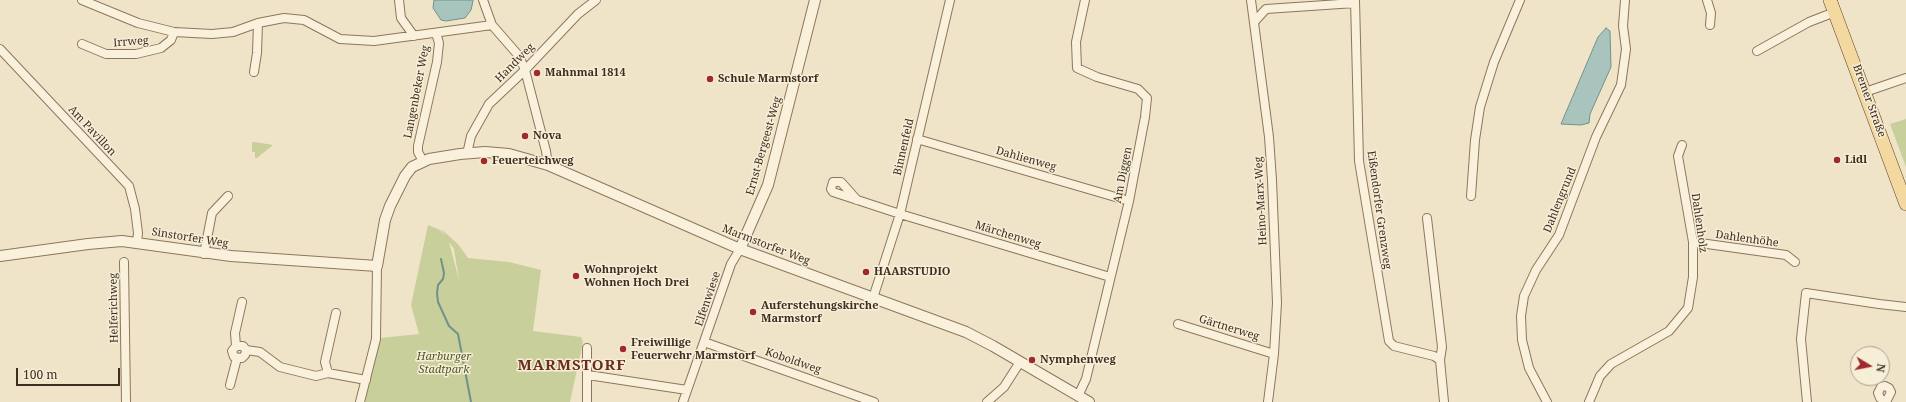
<!DOCTYPE html>
<html>
<head>
<meta charset="utf-8">
<style>
  body { margin:0 }
  #map { position:relative; width:1906px; height:402px; overflow:hidden; background:#f0e4c8; font-family:"Noto Serif",serif }
  canvas { display:block }
  .north { position:absolute; left:1850px; top:346px; width:40px; height:40px; box-sizing:border-box; background:#f7eed8; border:1px solid #ada18e; border-radius:50%; rotate:100deg; font-size:11px; font-weight:700; line-height:16px; text-align:center; color:#3d2e20 }
  .north::after { content:''; display:block; margin:auto; width:14px; height:18px; background:#9e2a2b; clip-path:polygon(50% 0,100% 100%,50% 72%,0 100%) }
  .scale { position:absolute; left:16px; top:368px; width:104px; height:18px; box-sizing:border-box; border:2px solid #3d2e20; border-top:0; padding-left:5px; font-size:12px; line-height:14px; white-space:nowrap; color:#3d2e20; -webkit-text-stroke:3px #f7eed8; paint-order:stroke }
</style>
</head>
<body>
<div id="map">
<canvas width="1906" height="402"></canvas>
<div class="north">N</div>
<div class="scale">100 m</div>
</div>
<script>
const ctx = document.querySelector('canvas').getContext('2d');
ctx.lineJoin = 'round';
function fillPath(path, color) { ctx.fillStyle = color; ctx.fill(path, 'evenodd'); }
const toPath = rows => new Path2D(rows.map(r => 'M' + r).join(''));
function stroke(path, color, width, dash) { ctx.strokeStyle = color; ctx.lineWidth = width; ctx.lineCap = dash ? 'butt' : 'round'; ctx.setLineDash(dash || []); ctx.stroke(path); }
function write(font, color, halo, rows, align = 'center') {
  ctx.font = font + ' "Noto Serif",serif'; ctx.lineWidth = 3; ctx.setLineDash([]); ctx.textBaseline = 'middle'; ctx.strokeStyle = halo; ctx.fillStyle = color; for (const [text, x, y, turn = 0] of rows) {
    ctx.save(); ctx.translate(x, y); ctx.rotate((+turn || 0) * Math.PI / 180); ctx.textAlign = isNaN(turn) ? turn : align; if (halo) ctx.strokeText(text, 0, 0); ctx.fillText(text, 0, 0); ctx.restore();
  }
}
const green = toPath([
  [1906,119,1906,167,1890,124],
  [252,142,255,142,273,145,257,158,255,158,255,152,252,152],
  [428,225,440,230,445,236,441,229,458,244,468,258,509,262,541,270,533,331,581,337,583,342,570,402,365,402,380,338,419,334,411,305],
  [449,242,454,249,459,280]
]);
const water = toPath([
  [434,0,473,0,473,1,471,10,465,18,446,21,441,20,433,8,434,0],
  [1606,28,1610,31,1611,67,1590,114,1589,123,1581,125,1561,124,1598,37,1606,28]
]);
const stream = toPath([
  [441,259,444,273,443,279,438,285,437,293,438,302,449,326,458,334,471,402]
]);
const minor = toPath([
  [82,0,138,23,174,32,212,34,233,32,258,23,284,18,304,20,340,39,374,41,492,25],
  [399,0,401,18,414,36],
  [483,0,492,25,519,56,525,70,546,151,548,165],
  [1251,0,1269,137,1272,180,1277,303,1274,354,1268,402],
  [1355,0,1359,161,1389,341,1394,346,1434,356,1440,360,1444,402],
  [1707,0,1711,13,1710,25],
  [1255,21,1266,9,1355,3],
  [82,44,106,54,136,54,161,48,171,40,174,32],
  [0,49,129,186,135,209,138,233,137,242],
  [1757,51,1809,22,1835,12],
  [254,72,257,53,258,23],
  [1865,92,1906,78],
  [917,139,1129,201],
  [467,154,471,136,489,104,525,70,578,14,596,0],
  [423,161,418,152,418,146,437,62,439,43,436,33],
  [1471,196,1475,140,1480,107,1494,62,1520,0],
  [857,200,841,182,833,182,831,189,833,192,900,214,1110,277],
  [1427,218,1442,347,1440,360],
  [1693,242,1786,255,1795,262],
  [204,254,212,213,228,196],
  [124,262,126,402],
  [873,298,900,214,950,0],
  [1178,324,1274,354],
  [704,342,874,402],
  [236,346,243,346,246,350,245,355,242,358,234,357,232,351,236,346,235,333,242,302],
  [246,350,260,352,280,367,316,376,328,373,366,380],
  [328,373,325,362,336,313],
  [588,375,687,390],
  [230,385,237,358],
  [1078,396,1086,379,1129,201,1145,117,1147,98,1138,89,1097,77,1077,68,1076,42,1085,0],
  [360,402,376,339,377,266],
  [587,402,587,348],
  [683,402,731,264,740,249],
  [987,402,1004,387,1020,362],
  [1547,402,1529,368,1522,340,1521,316,1524,296,1536,270,1559,235,1596,137,1621,85,1626,49,1623,26,1625,0],
  [1589,402,1600,376,1611,364,1669,331,1688,308,1693,277,1693,242,1678,156,1682,145],
  [1807,402,1801,339,1806,293,1879,304,1906,307],
  [1885,402,1880,398,1878,393,1881,387,1885,386,1889,388,1891,392,1886,402]
]);
const tertiary = toPath([
  [740,249,768,185,815,0],
  [0,256,88,244,122,241,231,256,377,266,385,220,390,206,405,176,412,167,429,159,460,154,485,152,509,154,548,165,740,249,966,332,993,346,1089,402]
]);
const primary = toPath([
  [1830,0,1906,204]
]);
const markers = [
  [537,73,4,"#9e2a2b"],
  [710,79,4,"#9e2a2b"],
  [525,136,4,"#9e2a2b"],
  [1837,160,4,"#9e2a2b"],
  [484,161,4,"#9e2a2b"],
  [866,272,4,"#9e2a2b"],
  [576,276,4,"#9e2a2b"],
  [753,312,4,"#9e2a2b"],
  [623,349,4,"#9e2a2b"],
  [1032,360,4,"#9e2a2b"]
];
const streetNames = [
  ["Irrweg",131,42,-4],
  ["Handweg",515,63,-45],
  ["Langenbeker Weg",417,92,-79],
  ["Bremer Straße",1869,101,70],
  ["Am Pavillon",92,131,47],
  ["Ernst-Bergeest-Weg",764,146,-74],
  ["Binnenfeld",904,147,-77],
  ["Dahlienweg",1026,159,16],
  ["Am Diggen",1123,175,-79],
  ["Dahlengrund",1560,200,-68],
  ["Heino-Marx-Weg",1261,201,-93],
  ["Eißendorfer Grenzweg",1379,210,82],
  ["Dahlenholz",1699,223,82],
  ["Märchenweg",1008,235,17],
  ["Sinstorfer Weg",190,238,9],
  ["Dahlenhöhe",1747,239,8],
  ["Marmstorfer Weg",766,245,21],
  ["Elfenwiese",708,299,-71],
  ["Helferichweg",114,308,-91],
  ["Gärtnerweg",1229,328,17],
  ["Koboldweg",793,361,19]
];
const poiNames = [
  ["Mahnmal 1814",545,73],
  ["Schule Marmstorf",718,79],
  ["Nova",533,136],
  ["Lidl",1845,160],
  ["Feuerteichweg",492,161],
  ["Wohnprojekt",584,270],
  ["Wohnen Hoch Drei",584,283],
  ["HAARSTUDIO",874,272],
  ["Auferstehungskirche",761,306],
  ["Marmstorf",761,319],
  ["Freiwillige",631,343],
  ["Feuerwehr Marmstorf",631,356],
  ["Nymphenweg",1040,360]
];
const parkNames = [
  ["Harburger",444,357],
  ["Stadtpark",444,370]
];
const districtNames = [
  ["MARMSTORF",572,366]
];
fillPath(green, '#c9cf9b');
fillPath(water, '#a9c4bc');
stroke(water, '#6f938a', 1);
stroke(stream, '#6f938a', 2);
stroke(minor, '#8d765c', 10);
stroke(tertiary, '#8d765c', 12);
stroke(primary, '#5b4430', 14);
stroke(minor, '#faf1dc', 8);
stroke(tertiary, '#faf1dc', 10);
stroke(primary, '#f3d9a0', 13);
for (const [x, y, r, color] of markers) { const dot = new Path2D(); dot.arc(x, y, r, 0, 2 * Math.PI); ctx.fillStyle = color; ctx.fill(dot); stroke(dot, '#f7eed8', 1.5); }
write('11px', '#3d2e20', '#f7eed8', streetNames);
write('bold 11px', '#3d2e20', '#f7eed8', poiNames, 'left');
write('italic 11px', '#4d5a26', '#f7eed8', parkNames);
ctx.letterSpacing = '1px';
write('bold 15px', '#6b2e1e', '#f7eed8', districtNames);
ctx.letterSpacing = '0px';
</script>
</body>
</html>
